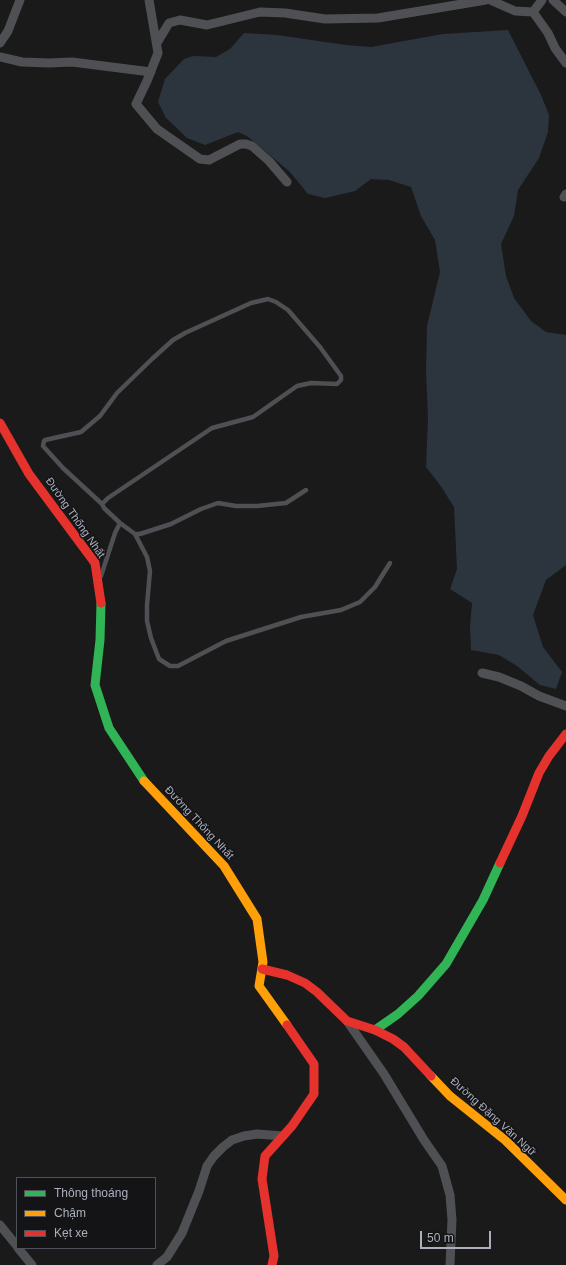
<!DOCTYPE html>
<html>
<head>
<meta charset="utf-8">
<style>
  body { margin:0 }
  #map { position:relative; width:566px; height:1265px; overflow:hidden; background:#1a1a1a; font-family:Arial,sans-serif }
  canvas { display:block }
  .legend { position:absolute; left:16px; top:1177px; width:140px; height:72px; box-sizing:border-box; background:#141417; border:1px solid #505259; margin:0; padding:5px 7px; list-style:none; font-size:12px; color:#abb0bc }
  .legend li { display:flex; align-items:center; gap:8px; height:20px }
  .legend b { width:20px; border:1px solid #505259 }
  .scale { position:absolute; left:420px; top:1231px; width:71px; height:18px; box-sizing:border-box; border:2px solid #abb0bc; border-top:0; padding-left:5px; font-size:12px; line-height:14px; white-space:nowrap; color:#abb0bc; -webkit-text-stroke:3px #141417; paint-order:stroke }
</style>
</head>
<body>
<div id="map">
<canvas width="566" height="1265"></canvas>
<ul class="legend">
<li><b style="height:5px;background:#30b455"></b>Thông thoáng</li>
<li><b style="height:5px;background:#ff9f0a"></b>Chậm</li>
<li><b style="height:5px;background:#e5322d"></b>Kẹt xe</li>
</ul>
<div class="scale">50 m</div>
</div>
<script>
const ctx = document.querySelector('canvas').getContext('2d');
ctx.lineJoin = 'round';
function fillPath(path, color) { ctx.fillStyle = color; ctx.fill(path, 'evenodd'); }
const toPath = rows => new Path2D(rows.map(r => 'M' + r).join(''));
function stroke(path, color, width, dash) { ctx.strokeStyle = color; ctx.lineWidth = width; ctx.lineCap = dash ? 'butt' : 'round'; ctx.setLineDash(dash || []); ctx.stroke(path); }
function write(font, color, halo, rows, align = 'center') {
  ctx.font = font + ' Arial,sans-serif'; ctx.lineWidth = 3; ctx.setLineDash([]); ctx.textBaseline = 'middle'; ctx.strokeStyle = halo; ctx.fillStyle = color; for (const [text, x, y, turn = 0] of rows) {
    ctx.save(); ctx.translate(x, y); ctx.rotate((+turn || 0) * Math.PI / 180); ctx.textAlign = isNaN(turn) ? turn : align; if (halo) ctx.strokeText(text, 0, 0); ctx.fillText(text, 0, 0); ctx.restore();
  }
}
const water = toPath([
  [508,30,541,95,549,115,548,132,539,158,518,190,514,216,501,244,506,276,514,298,531,321,546,332,566,335,566,565,546,580,533,615,543,647,562,672,556,689,540,685,517,666,499,655,471,650,470,627,472,603,450,589,457,569,454,507,440,485,426,467,428,418,426,372,427,326,440,272,435,240,421,216,411,187,389,180,371,179,355,191,325,198,308,194,290,172,247,136,238,132,205,145,187,138,166,118,158,102,165,79,184,59,193,56,216,57,230,49,244,33,277,35,346,45,371,47,443,34]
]);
const lane = toPath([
  [120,523,135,534,140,534,171,524,201,509,218,503,236,506,257,506,286,503,306,490],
  [135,534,147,557,150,571,147,605,147,621,151,638,159,659,170,666,178,666,226,641,301,617,341,610,360,602,375,587,390,563],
  [101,576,115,533,120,523,104,508,102,504,108,498,212,428,253,417,297,386,311,383,337,384,341,380,341,376,320,347,288,310,276,302,268,299,251,303,185,333,173,340,152,359,117,393,100,416,81,432,45,440,44,441,43,446,63,468,102,504]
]);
const street = toPath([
  [149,0,158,53,147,81,136,104,157,129,200,159,209,160,240,144,246,144,252,146,269,161,287,182],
  [490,0,515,11,533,12,542,0],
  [553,0,566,12],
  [533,12,548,33,555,48,566,63],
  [0,43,8,31,20,0],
  [157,43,169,23,180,20,207,25,260,12,285,13,325,19,378,18,486,0],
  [0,57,22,62,49,63,72,62,151,72],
  [564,197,566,194],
  [482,673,499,677,521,686,539,696,566,706],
  [347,1021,384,1074,424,1140,442,1166,450,1195,452,1220,450,1265],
  [0,1225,17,1246],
  [18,1248,32,1265],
  [157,1265,167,1257,182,1233,199,1191,207,1166,214,1156,223,1147,232,1140,244,1136,257,1134,283,1136]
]);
const fast = toPath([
  [101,603,100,640,95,685,109,728,144,781],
  [375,1030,398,1014,418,996,446,964,483,900,500,863]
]);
const slow = toPath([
  [144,781,224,866,257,919,263,962,259,986,287,1025],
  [431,1076,450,1096,505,1140,566,1200]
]);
const jam = toPath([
  [0,423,29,474,95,563,101,603],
  [500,863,522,816,539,773,549,756,566,734],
  [262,969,287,975,305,983,317,992,347,1021,375,1030,393,1039,404,1047,431,1076],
  [272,1265,274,1256,262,1179,265,1156,292,1126,314,1094,314,1064,287,1025]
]);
const streetNames = [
  ["Đường Thống Nhất",75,518,55],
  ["Đường Thống Nhất",199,823,47],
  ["Đường Đặng Văn Ngữ",493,1117,42]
];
fillPath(water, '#2c353d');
stroke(lane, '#4e5053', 4.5);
stroke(street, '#4e5053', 9);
stroke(fast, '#30b455', 9);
stroke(slow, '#ff9f0a', 9);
stroke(jam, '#e5322d', 9);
write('11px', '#abb0bc', '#141417', streetNames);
</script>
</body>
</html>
